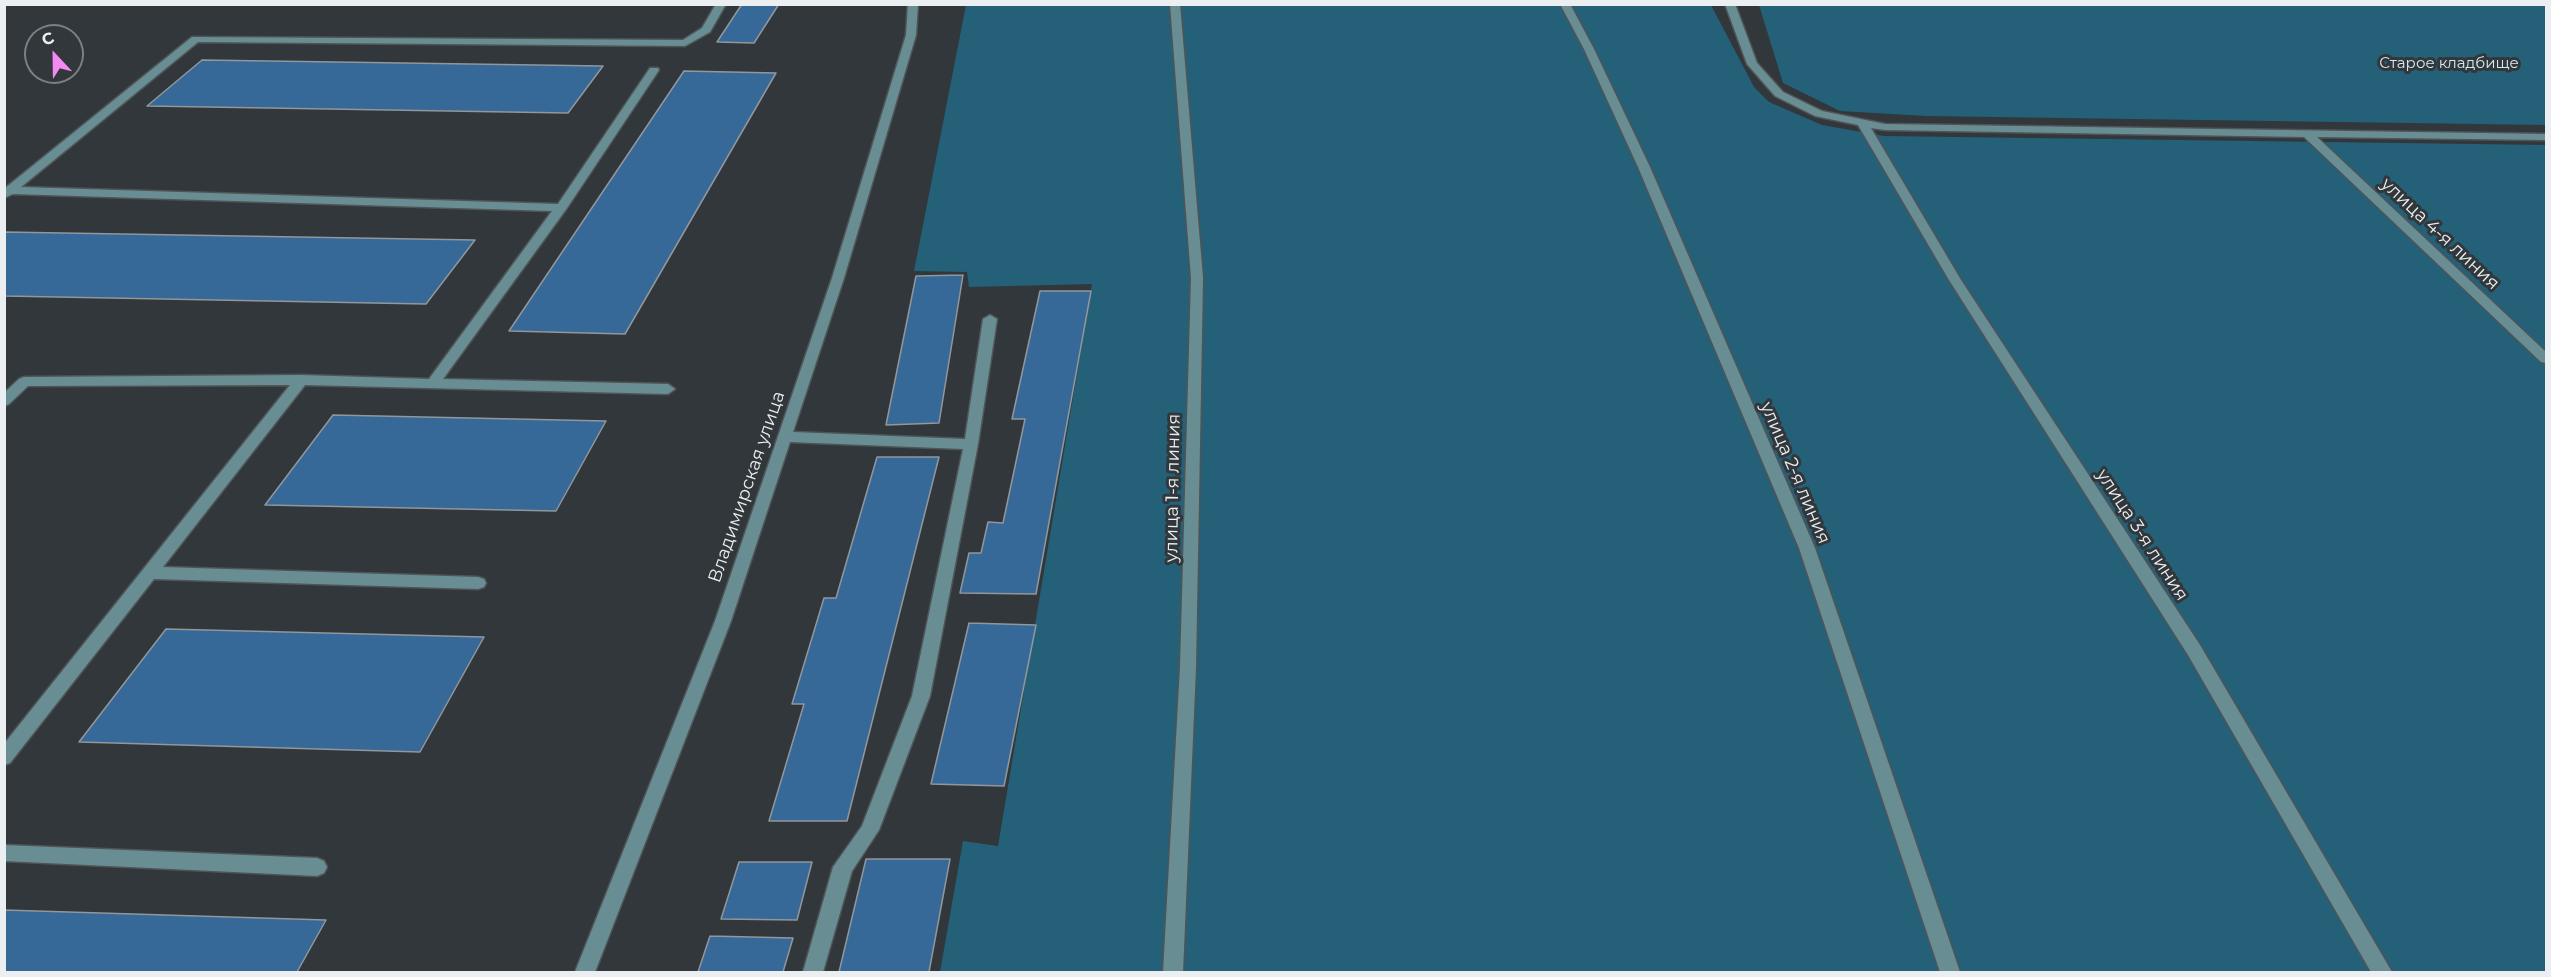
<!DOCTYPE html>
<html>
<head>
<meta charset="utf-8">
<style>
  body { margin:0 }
  #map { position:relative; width:2551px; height:977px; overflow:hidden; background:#31373a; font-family:Montserrat,sans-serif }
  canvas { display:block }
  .frame { position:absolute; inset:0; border:6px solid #ebeff1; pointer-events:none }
  .north { position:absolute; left:24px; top:24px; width:60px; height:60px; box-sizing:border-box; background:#31373a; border:2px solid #7b8183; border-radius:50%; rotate:338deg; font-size:16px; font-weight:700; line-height:24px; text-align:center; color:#ebeff1 }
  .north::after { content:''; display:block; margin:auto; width:21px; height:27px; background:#f489f0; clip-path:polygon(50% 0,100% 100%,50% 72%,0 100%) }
</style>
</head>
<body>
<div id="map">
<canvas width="2551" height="977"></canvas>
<div class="frame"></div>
<div class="north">С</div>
</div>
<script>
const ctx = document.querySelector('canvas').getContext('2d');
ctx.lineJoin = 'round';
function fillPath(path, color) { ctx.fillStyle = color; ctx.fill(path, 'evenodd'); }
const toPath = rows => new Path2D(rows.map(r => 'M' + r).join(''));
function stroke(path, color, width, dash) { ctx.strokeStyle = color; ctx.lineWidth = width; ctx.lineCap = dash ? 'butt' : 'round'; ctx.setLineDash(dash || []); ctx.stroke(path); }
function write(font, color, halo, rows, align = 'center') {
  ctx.font = font + ' Montserrat,sans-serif'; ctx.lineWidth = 6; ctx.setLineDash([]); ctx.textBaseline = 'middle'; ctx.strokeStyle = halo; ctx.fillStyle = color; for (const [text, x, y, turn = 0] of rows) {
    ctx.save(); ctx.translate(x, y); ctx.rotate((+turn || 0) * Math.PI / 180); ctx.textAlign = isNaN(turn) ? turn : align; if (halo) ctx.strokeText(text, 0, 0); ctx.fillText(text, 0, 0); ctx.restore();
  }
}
const green = toPath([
  [966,5,1711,5,1754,87,1769,102,1822,125,1884,136,2546,145,2546,972,940,972,963,841,998,846,1092,284,969,287,967,272,914,271],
  [1759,5,2546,5,2546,125,1926,116,1840,111,1783,83]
]);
const building = toPath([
  [742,4,779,4,754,43,717,42,742,4],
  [202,60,603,66,568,113,147,106,202,60],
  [684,71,776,73,625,334,509,331,684,71],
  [4,232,475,240,426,304,4,296,4,232],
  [963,275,939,423,886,425,916,276,963,275],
  [1040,291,1091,291,1036,594,960,593,969,553,981,553,988,522,1003,523,1025,419,1012,419,1040,291],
  [333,415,606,421,556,511,265,505,333,415],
  [877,457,939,457,847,821,769,821,804,704,792,704,824,598,836,598,877,457],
  [969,623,1036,625,1004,786,931,784,969,623],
  [166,629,484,637,420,752,79,742,166,629],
  [866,859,950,859,929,972,839,972,866,859],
  [739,862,812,862,797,920,721,919,739,862],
  [4,910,326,920,297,972,4,972,4,910],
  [710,936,793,938,783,972,698,972,710,936]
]);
const minor = toPath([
  [716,4,726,4,710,32,685,46,198,42,21,187,558,204,650,68,658,68,659,70,567,208,443,379,668,384,675,389,668,394,305,385,163,567,478,577,484,579,486,583,484,587,478,589,154,579,10,763,4,765,4,744,290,385,28,386,9,404,4,406,4,393,19,379,24,377,301,375,429,379,552,211,13,194,4,198,4,189,192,37,683,40,702,28,716,4],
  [908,4,918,4,916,35,844,278,793,432,965,439,983,319,990,315,997,319,978,444,930,696,879,830,852,871,823,972,803,972,833,867,862,826,912,696,963,449,790,442,731,621,595,972,575,972,715,621,832,278,906,35,908,4],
  [1170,4,1180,4,1203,278,1196,667,1183,972,1163,972,1180,667,1191,278,1170,4],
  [1560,4,1570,4,1594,49,1650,167,1815,548,1960,972,1940,972,1799,548,1638,167,1584,49,1560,4],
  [1725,4,1735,4,1757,63,1783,92,1822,111,1885,124,2546,134,2546,140,2317,137,2546,352,2546,363,2541,362,2304,137,1885,130,1871,128,1961,280,2200,645,2392,972,2371,972,2188,655,1949,280,1858,125,1815,116,1775,96,1747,64,1725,4],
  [4,845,317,858,324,861,327,867,324,873,317,876,4,861,4,845]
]);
const farParknames = [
  ["Старое кладбище",2449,64]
];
const streetNames = [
  ["улица 4-я линия",2440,234,43],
  ["улица 2-я линия",1795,473,67],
  ["Владимирская улица",747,487,-71],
  ["улица 1-я линия",1173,488,-89],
  ["улица 3-я линия",2142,535,57]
];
fillPath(green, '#256079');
fillPath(building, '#366898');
stroke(building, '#92979c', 1.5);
stroke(minor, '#4f5457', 3);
fillPath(minor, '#688e94');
write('15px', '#d4e8f2', '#31373a', farParknames);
write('18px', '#ebeff1', '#31373a', streetNames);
</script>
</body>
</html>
